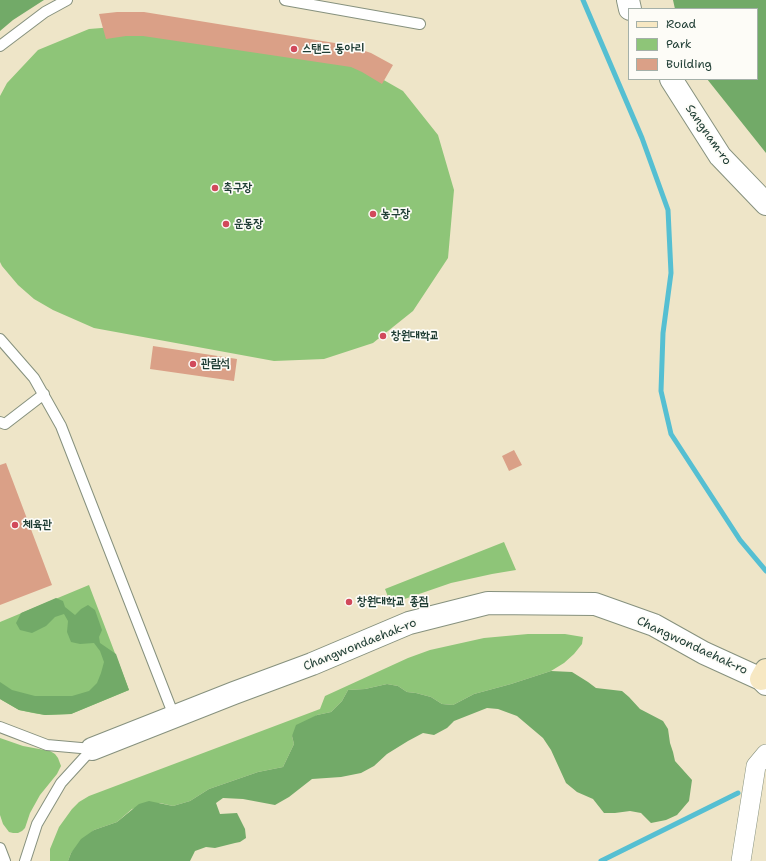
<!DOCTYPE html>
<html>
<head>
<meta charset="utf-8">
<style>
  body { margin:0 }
  #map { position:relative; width:766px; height:861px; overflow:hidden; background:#eee5c8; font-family:"Shantell Sans",sans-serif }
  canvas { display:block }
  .legend { position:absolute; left:628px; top:8px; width:130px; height:72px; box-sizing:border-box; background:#fdfcf7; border:1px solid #a4b0a9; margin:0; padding:5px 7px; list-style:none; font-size:12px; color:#1f3d34 }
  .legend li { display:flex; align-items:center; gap:8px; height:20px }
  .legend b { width:20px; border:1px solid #a4b0a9 }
</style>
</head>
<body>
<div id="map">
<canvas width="766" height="861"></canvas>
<ul class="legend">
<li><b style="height:5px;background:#f7e8c3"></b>Road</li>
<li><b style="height:11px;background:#8ec578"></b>Park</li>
<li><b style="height:11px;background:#daa087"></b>Building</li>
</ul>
</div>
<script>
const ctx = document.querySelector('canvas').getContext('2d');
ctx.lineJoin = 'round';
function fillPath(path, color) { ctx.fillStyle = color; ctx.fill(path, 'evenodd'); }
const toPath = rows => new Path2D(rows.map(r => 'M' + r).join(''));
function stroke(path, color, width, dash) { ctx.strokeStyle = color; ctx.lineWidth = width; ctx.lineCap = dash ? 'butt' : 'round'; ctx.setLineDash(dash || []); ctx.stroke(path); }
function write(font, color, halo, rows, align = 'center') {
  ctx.font = font + ' "Shantell Sans","Poor Story",sans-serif'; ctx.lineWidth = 3.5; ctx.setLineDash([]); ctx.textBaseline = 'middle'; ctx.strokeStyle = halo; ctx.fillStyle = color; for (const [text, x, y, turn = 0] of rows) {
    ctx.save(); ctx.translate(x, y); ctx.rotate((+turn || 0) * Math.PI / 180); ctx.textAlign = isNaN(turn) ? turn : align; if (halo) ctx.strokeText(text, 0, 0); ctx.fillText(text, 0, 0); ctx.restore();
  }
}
const green = toPath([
  [139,25,347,59,403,91,438,135,454,190,448,258,413,311,373,343,324,359,274,361,94,328,53,310,34,299,18,285,2,266,0,262,0,96,7,83,38,50,89,29],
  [504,542,516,570,492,574,451,583,393,603,390,602,385,589],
  [89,585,129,690,71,714,45,715,33,713,19,710,0,699,0,622],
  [528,634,565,634,583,637,582,644,574,654,564,663,551,671,511,684,474,694,453,705,442,704,431,697,416,693,407,692,398,686,387,684,365,689,348,690,342,701,331,712,317,715,292,736,294,744,283,767,258,772,209,789,190,801,173,806,160,803,132,809,117,822,94,830,71,853,68,861,50,861,50,849,59,827,72,809,79,802,89,796,320,709,325,696,408,658,430,650,484,638],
  [0,738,23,746,50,751,55,754,58,758,61,766,57,774,40,795,30,813,25,828,22,831,18,833,13,833,9,832,3,824,0,815]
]);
const forest = toPath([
  [0,0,44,0,13,20,0,31],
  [673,0,766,0,766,153,707,79,757,79,757,9,675,9],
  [56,598,63,601,65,607,75,615,81,609,88,605,95,610,102,630,99,637,100,643,116,654,129,690,71,714,45,715,19,710,0,699,0,682,12,690,35,696,72,696,89,691,97,683,101,673,104,662,100,651,94,643,80,644,71,642,67,632,68,621,64,614,55,617,46,626,32,633,20,630,16,623,21,613],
  [551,671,572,672,588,682,596,688,622,691,629,697,640,709,663,721,668,729,670,743,673,752,675,761,692,780,689,801,677,815,666,820,651,823,641,813,630,811,615,813,604,813,593,799,577,792,566,783,551,750,543,738,517,716,498,709,487,708,454,721,447,728,434,735,423,733,408,741,387,754,374,766,361,773,341,777,312,779,289,797,275,805,243,799,223,798,216,803,220,814,237,813,245,829,246,838,240,842,235,843,215,848,206,847,195,851,190,861,68,861,71,853,81,839,94,830,117,822,139,804,149,801,173,806,190,801,209,789,258,772,283,767,294,744,292,736,296,725,317,715,331,712,342,701,348,690,365,689,387,684,398,686,407,692,416,693,431,697,442,704,453,705,474,694,511,684]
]);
const stream = toPath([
  [583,0,642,138,668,210,671,273,663,333,661,391,671,434,740,540,766,571],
  [601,861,738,793]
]);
const building = toPath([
  [117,12,144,12,347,45,371,53,393,65,382,84,362,72,351,67,143,36,126,36,106,39,99,14],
  [153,346,237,359,234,381,150,369],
  [514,450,522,465,509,471,502,456],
  [6,463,52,585,0,605,0,465]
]);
const service = toPath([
  [285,0,420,24],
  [0,46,45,12,67,0],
  [0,339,34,378,61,426,174,716],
  [0,422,5,424,44,394],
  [0,727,47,745,92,749],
  [0,848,5,861],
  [25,861,37,824,61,783,92,749]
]);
const minor = toPath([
  [741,861,756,766,766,754]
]);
const tertiary = toPath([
  [628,0,630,9],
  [671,79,720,156,766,204],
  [92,749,234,693,312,664,409,623,488,603,595,604,654,625,704,653,761,679,766,684]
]);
const secondary = toPath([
  [761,679,766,670]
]);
const markers = [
  [294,49,4,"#d1495b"],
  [215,188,4,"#d1495b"],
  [373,214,4,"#d1495b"],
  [226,224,4,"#d1495b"],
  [383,336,4,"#d1495b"],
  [193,364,4,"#d1495b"],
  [15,525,4,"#d1495b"],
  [349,602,4,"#d1495b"]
];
const poiNames = [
  ["스탠드 동아리",302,49],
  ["축구장",223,188],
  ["농구장",381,214],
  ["운동장",234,224],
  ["창원대학교",391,336],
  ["관람석",201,364],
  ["체육관",23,525],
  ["창원대학교 종점",357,602]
];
const streetNames = [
  ["Sangnam-ro",708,135,55],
  ["Changwondaehak-ro",360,645,-22],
  ["Changwondaehak-ro",692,646,25]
];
fillPath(green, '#8ec578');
fillPath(forest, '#72aa68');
stroke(stream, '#55bfd2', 5);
fillPath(building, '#daa087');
stroke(service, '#86917e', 12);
stroke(minor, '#86917e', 20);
stroke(tertiary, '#86917e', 24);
stroke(secondary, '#86917e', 24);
stroke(service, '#fff', 10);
stroke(minor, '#fff', 19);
stroke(tertiary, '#fff', 22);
stroke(secondary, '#f7e8c3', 22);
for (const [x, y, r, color] of markers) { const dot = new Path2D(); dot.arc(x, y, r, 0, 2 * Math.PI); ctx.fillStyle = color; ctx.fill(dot); stroke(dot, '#fdfcf7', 1.5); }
write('bold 12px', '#1f3d34', '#fdfcf7', poiNames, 'left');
write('12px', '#1f3d34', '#fdfcf7', streetNames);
</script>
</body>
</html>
